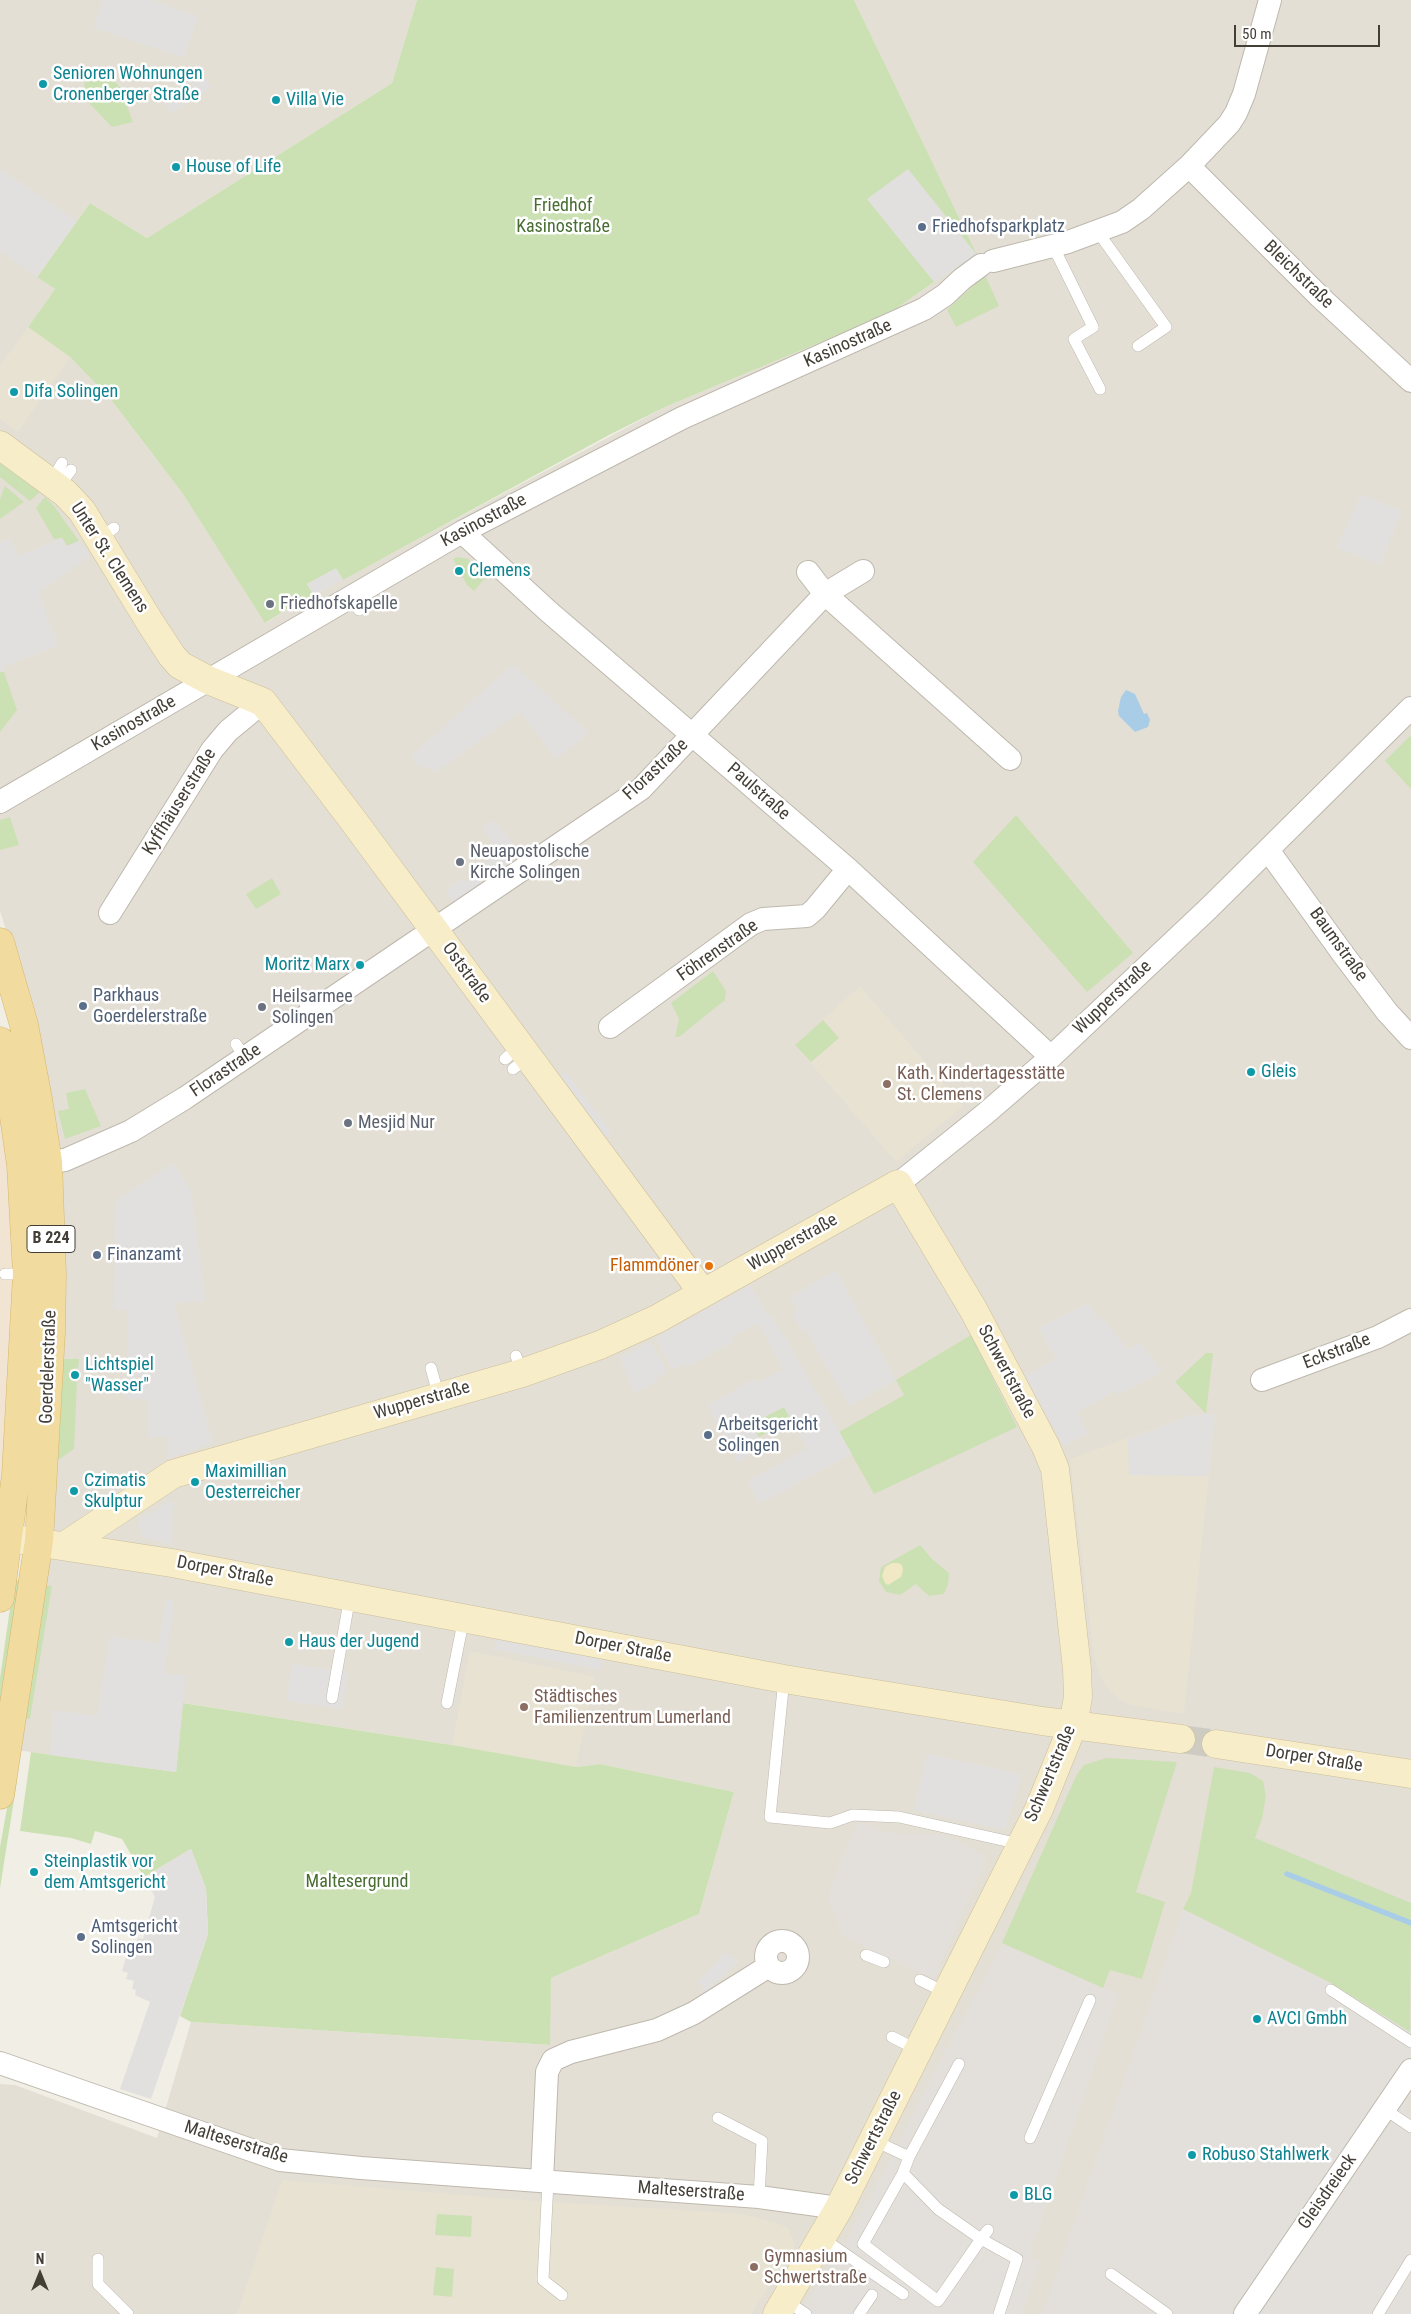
<!DOCTYPE html>
<html>
<head>
<meta charset="utf-8">
<style>
  body { margin:0 }
  #map { position:relative; width:1411px; height:2314px; overflow:hidden; background:#f1eee6; font-family:"Roboto Condensed",sans-serif }
  canvas { display:block }
  .north { position:absolute; left:15px; top:2249px; width:50px; height:50px; -webkit-text-stroke:4px #fff; paint-order:stroke; rotate:0deg; font-size:14px; font-weight:700; line-height:20px; text-align:center; color:#433e36 }
  .north::after { content:''; display:block; margin:auto; width:18px; height:22px; background:#433e36; clip-path:polygon(50% 0,100% 100%,50% 72%,0 100%) }
  .scale { position:absolute; left:1234px; top:25px; width:146px; height:22px; box-sizing:border-box; border:2px solid #433e36; border-top:0; padding-left:6px; font-size:15px; line-height:18px; white-space:nowrap; color:#433e36; -webkit-text-stroke:4px #fff; paint-order:stroke }
</style>
</head>
<body>
<div id="map">
<canvas width="1411" height="2314"></canvas>
<div class="north">N</div>
<div class="scale">50 m</div>
</div>
<script>
const ctx = document.querySelector('canvas').getContext('2d');
ctx.lineJoin = 'round';
function fillPath(path, color) { ctx.fillStyle = color; ctx.fill(path, 'evenodd'); }
const toPath = rows => new Path2D(rows.map(r => 'M' + r).join(''));
function stroke(path, color, width, dash) { ctx.strokeStyle = color; ctx.lineWidth = width; ctx.lineCap = dash ? 'butt' : 'round'; ctx.setLineDash(dash || []); ctx.stroke(path); }
function write(font, color, halo, rows, align = 'center') {
  ctx.font = font + ' "Roboto Condensed",sans-serif'; ctx.lineWidth = 5; ctx.setLineDash([]); ctx.textBaseline = 'middle'; ctx.strokeStyle = halo; ctx.fillStyle = color; for (const [text, x, y, turn = 0] of rows) {
    ctx.save(); ctx.translate(x, y); ctx.rotate((+turn || 0) * Math.PI / 180); ctx.textAlign = isNaN(turn) ? turn : align; if (halo) ctx.strokeText(text, 0, 0); ctx.fillText(text, 0, 0); ctx.restore();
  }
}
const residential = toPath([
  [0,0,417,0,392,83,147,238,90,203,37,276,55,289,28,327,70,357,112,401,183,494,266,623,289,608,291,610,314,595,665,407,850,330,897,308,934,282,977,256,854,0,1411,0,1411,2314,0,2314,0,2084,15,2085,157,2138,191,2022,549,2045,551,1978,699,1914,734,1792,600,1764,576,1767,452,1745,184,1703,176,1772,16,1750,54,1502,25,991,0,911]
]);
const commercial = toPath([
  [0,1097,11,1165,18,1274,0,1533]
]);
const industrial = toPath([
  [859,1822,887,1833,944,1835,987,1857,934,1979,843,1937,829,1903,831,1883],
  [1183,1909,1329,1982,1410,2032,1411,2030,1411,2096,1406,2103,1406,2110,1411,2115,1411,2314,1042,2314],
  [1002,1943,1119,1994,1029,2257,1040,2261,1022,2314,799,2314,845,2243]
]);
const education = toPath([
  [28,327,70,357,18,432,0,419,0,366],
  [860,986,963,1106,896,1162,795,1045],
  [1215,1414,1184,1714,1131,1705,1120,1700,1107,1687,1101,1678,1094,1656,1070,1459,1191,1415],
  [470,1651,595,1677,576,1767,452,1745],
  [282,2180,534,2201,743,2214,780,2224,788,2228,794,2241,794,2249,751,2314,237,2314]
]);
const green = toPath([
  [417,0,854,0,977,255,934,282,897,308,850,330,665,407,609,435,343,580,336,569,307,584,314,595,291,610,289,608,265,623,183,494,112,401,70,357,28,327,55,289,37,277,90,203,147,238,392,83],
  [104,77,112,79,120,87,133,122,112,127,90,104,84,84,88,80],
  [985,275,999,306,956,327,947,310],
  [0,463,40,492,30,501,0,477],
  [5,486,24,502,0,519,0,499],
  [45,497,54,506,79,541,67,546,62,538,54,539,36,508],
  [458,557,468,559,487,576,474,591,467,585,453,559],
  [0,672,4,672,17,710,0,732],
  [1411,735,1411,789,1385,761],
  [1016,815,1133,953,1087,992,973,862],
  [10,817,19,845,0,850,0,820],
  [272,878,281,894,256,909,246,894],
  [713,971,726,991,725,1000,679,1037,675,1037,679,1019,671,1003],
  [823,1020,839,1038,811,1062,795,1045],
  [85,1089,101,1126,65,1139,58,1111,69,1109,66,1093],
  [971,1335,1017,1427,874,1494,839,1432,904,1395,896,1380],
  [1206,1353,1213,1353,1206,1414,1175,1382],
  [62,1359,79,1359,78,1368,71,1369,68,1374,71,1381,77,1382,74,1449,58,1460],
  [784,1407,791,1420,759,1437,751,1424],
  [920,1545,932,1559,949,1573,948,1585,944,1594,929,1596,916,1584,900,1595,886,1592,879,1581,881,1567],
  [14,1580,23,1581,0,1730,0,1678],
  [43,1585,52,1586,30,1719,22,1718],
  [183,1703,452,1745,576,1767,600,1764,734,1792,699,1914,551,1978,550,2045,191,2022,180,2016,208,1934,206,1889,191,1849,144,1877,122,1839,95,1831,91,1844,71,1838,20,1831,31,1752,176,1772],
  [1106,1758,1177,1762,1136,1892,1165,1902,1142,1979,1110,1970,1103,1988,1002,1943,1076,1776,1084,1765],
  [1214,1767,1250,1773,1263,1781,1266,1796,1262,1819,1255,1838,1411,1903,1410,2032,1329,1982,1183,1909,1191,1893],
  [12,1780,17,1781,0,1888,0,1847],
  [437,2214,472,2216,471,2237,435,2235],
  [436,2267,454,2269,452,2297,433,2295]
]);
const sand = toPath([
  [892,1563,898,1563,902,1565,903,1570,901,1577,888,1585,885,1583,882,1576,885,1567]
]);
const parking = toPath([
  [103,0,151,0,198,16,184,58,93,28],
  [204,77,212,88,171,113,165,102],
  [0,169,77,221,37,277,0,251],
  [908,169,977,255,934,282,867,199],
  [1361,494,1402,511,1380,565,1337,547],
  [9,538,19,556,62,538,67,546,79,541,90,556,39,592,58,646,3,667,4,672,0,672,0,543],
  [336,568,343,580,314,595,307,584],
  [513,664,589,733,556,759,520,712,436,772,416,764,411,756],
  [495,820,521,854,454,902,445,890,462,879,465,881,471,880,472,872,496,853,493,849,495,847,482,828],
  [566,1072,612,1132,601,1140,556,1081],
  [173,1163,191,1190,205,1298,205,1301,174,1303,213,1443,167,1459,169,1437,148,1437,147,1399,126,1399,128,1311,114,1309,115,1201],
  [836,1270,896,1380,849,1406,805,1329,801,1330,792,1315,798,1311,790,1297],
  [750,1285,768,1316,771,1315,786,1339,852,1454,759,1504,748,1481,807,1448,784,1407,751,1424,759,1437,745,1445,750,1456,738,1463,707,1405,755,1379,757,1383,783,1369,758,1323,732,1337,734,1341,686,1368,683,1364,672,1370,656,1338],
  [1088,1303,1100,1320,1103,1318,1128,1350,1139,1342,1162,1370,1157,1375,1118,1395,1115,1391,1077,1412,1088,1433,1063,1446,1025,1376,1056,1359,1039,1328],
  [651,1342,668,1372,657,1378,658,1381,635,1393,619,1357],
  [1215,1414,1208,1476,1129,1475,1128,1439,1191,1415],
  [173,1499,172,1545,143,1537,138,1526,140,1518],
  [166,1599,174,1601,164,1673,186,1675,176,1772,50,1755,54,1710,97,1716,110,1636,159,1643],
  [496,1634,604,1654,601,1670,494,1649],
  [292,1664,348,1673,342,1709,286,1701],
  [927,1754,1022,1774,1005,1830,914,1810],
  [191,1849,206,1889,208,1934,151,2099,120,2089,150,2002,135,1995,136,1990,132,1989,134,1981,126,1979,128,1973,122,1971,130,1942,136,1944,138,1938,143,1939,155,1897,144,1877],
  [725,1952,738,1962,705,1993,699,1981]
]);
const water = toPath([
  [1126,690,1135,694,1144,714,1147,713,1150,720,1148,727,1135,732,1119,716,1118,711,1121,697]
]);
const stream = toPath([
  [1287,1874,1411,1923]
]);
const secondaryTunnel = toPath([
  [1181,1739,1216,1744]
]);
const lane = toPath([
  [1098,232,1166,327,1138,346],
  [1050,247,1058,256,1093,327,1074,339,1100,389],
  [51,482,62,463],
  [58,488,71,470],
  [99,539,114,528],
  [350,596,359,610],
  [303,1000,311,1013],
  [236,1044,245,1058],
  [505,1059,520,1046],
  [513,1069,528,1057],
  [5,1274,27,1274],
  [516,1356,522,1373],
  [431,1368,439,1397],
  [784,1679,770,1817,830,1823,853,1815,899,1817,1020,1844],
  [332,1698,350,1596],
  [447,1703,464,1617],
  [866,1955,884,1962],
  [920,1980,947,1993],
  [1331,1990,1411,2042],
  [892,2037,918,2050],
  [1386,2110,1411,2127],
  [718,2118,762,2141,759,2197],
  [1030,2138,1090,2000],
  [873,2140,909,2157,959,2064],
  [903,2173,863,2244,938,2301,981,2239,938,2209,903,2173,909,2157],
  [548,2182,543,2280,562,2295],
  [988,2230,981,2239,1017,2259,999,2314],
  [822,2238,903,2294],
  [98,2259,98,2284,128,2314],
  [1111,2274,1167,2314],
  [785,2300,806,2314],
  [859,2314,872,2295],
  [1378,2314,1411,2260]
]);
const street = toPath([
  [1189,166,1320,297,1411,381],
  [993,261,1068,242,1122,222,1141,209,1189,166,1229,124,1236,113,1244,94,1270,0],
  [462,532,548,611,848,869,1051,1057],
  [808,572,825,594,1010,759],
  [0,802,462,532,682,418,924,309,945,295,962,279,981,265],
  [1268,850,1343,954,1387,1012,1411,1038],
  [110,913,212,750,228,731,263,702],
  [610,1027,751,924,763,919,807,916,815,909,848,869],
  [33,1164,65,1160,131,1131,185,1098,641,789,825,594,863,571],
  [898,1184,985,1114,1051,1057,1209,908,1411,708],
  [1262,1380,1378,1337,1411,1320],
  '766 1957a16 16 0 1 1 32 0a16 16 0 1 1-32 0Z',
  [0,2063,280,2160,361,2168,759,2197,839,2208],
  [542,2181,547,2072,553,2060,571,2052,657,2030,694,2013,769,1966],
  [1245,2314,1411,2070]
]);
const secondary = toPath([
  [0,445,65,493,82,511,151,624,172,656,180,665,208,680,263,702,352,819,703,1293],
  [9,1538,172,1563,784,1679,1042,1721,1181,1739],
  [66,1545,173,1474,522,1373,600,1345,657,1319,898,1184,973,1309,1046,1447,1055,1469,1077,1669,1078,1697,1073,1725,1039,1809,839,2208,777,2314],
  [1216,1744,1411,1774]
]);
const primary = toPath([
  [0,942,24,1025,38,1099,48,1162,52,1275,51,1333,39,1541,0,1795],
  [0,1041,12,1103,21,1165,27,1274,16,1475,0,1598]
]);
const markers = [
  [43,84,5,"#0f9aa8"],
  [276,100,5,"#0f9aa8"],
  [176,167,5,"#0f9aa8"],
  [922,227,5,"#5c6f8a"],
  [14,392,5,"#0f9aa8"],
  [459,571,5,"#0f9aa8"],
  [270,604,5,"#6b7280"],
  [460,862,5,"#6b7280"],
  [360,965,5,"#0f9aa8"],
  [83,1006,5,"#5c6f8a"],
  [262,1007,5,"#6b7280"],
  [1251,1072,5,"#0f9aa8"],
  [887,1084,5,"#8d6e63"],
  [348,1123,5,"#6b7280"],
  [97,1255,5,"#5c6f8a"],
  [709,1266,5,"#e8710a"],
  [75,1375,5,"#0f9aa8"],
  [708,1435,5,"#5c6f8a"],
  [195,1482,5,"#0f9aa8"],
  [74,1491,5,"#0f9aa8"],
  [289,1642,5,"#0f9aa8"],
  [524,1707,5,"#8d6e63"],
  [34,1872,5,"#0f9aa8"],
  [81,1937,5,"#5c6f8a"],
  [1257,2019,5,"#0f9aa8"],
  [1192,2155,5,"#0f9aa8"],
  [1014,2195,5,"#0f9aa8"],
  [754,2267,5,"#8d6e63"]
];
const shields = [
  [51,1239,48]
];
const shieldNames = [
  ["B 224",51,1239]
];
const cultureNames = [
  ["Senioren Wohnungen",53,74],
  ["Cronenberger Straße",53,95],
  ["Villa Vie",286,100],
  ["House of Life",186,167],
  ["Difa Solingen",24,392],
  ["Clemens",469,571],
  ["Moritz Marx",350,965,"right"],
  ["Gleis",1261,1072],
  ["Lichtspiel",85,1365],
  ["\"Wasser\"",85,1386],
  ["Maximillian",205,1472],
  ["Oesterreicher",205,1493],
  ["Czimatis",84,1481],
  ["Skulptur",84,1502],
  ["Haus der Jugend",299,1642],
  ["Steinplastik vor",44,1862],
  ["dem Amtsgericht",44,1883],
  ["AVCI Gmbh",1267,2019],
  ["Robuso Stahlwerk",1202,2155],
  ["BLG",1024,2195]
];
const parkNames = [
  ["Friedhof",563,206],
  ["Kasinostraße",563,227],
  ["Maltesergrund",357,1882]
];
const serviceNames = [
  ["Friedhofsparkplatz",932,227],
  ["Parkhaus",93,996],
  ["Goerdelerstraße",93,1017],
  ["Finanzamt",107,1255],
  ["Arbeitsgericht",718,1425],
  ["Solingen",718,1446],
  ["Amtsgericht",91,1927],
  ["Solingen",91,1948]
];
const streetNames = [
  ["Bleichstraße",1298,275,44],
  ["Kasinostraße",848,344,-24],
  ["Kasinostraße",484,521,-28],
  ["Unter St. Clemens",109,558,57],
  ["Kasinostraße",134,724,-30],
  ["Florastraße",656,770,-43],
  ["Paulstraße",758,792,41],
  ["Kyffhäuserstraße",180,802,-58],
  ["Baumstraße",1338,945,54],
  ["Föhrenstraße",718,951,-35],
  ["Oststraße",466,973,54],
  ["Wupperstraße",1113,998,-43],
  ["Florastraße",226,1071,-34],
  ["Wupperstraße",793,1243,-29],
  ["Eckstraße",1337,1352,-21],
  ["Goerdelerstraße",49,1367,-88],
  ["Schwertstraße",1006,1372,62],
  ["Wupperstraße",422,1401,-16],
  ["Dorper Straße",225,1572,11],
  ["Dorper Straße",623,1648,11],
  ["Dorper Straße",1314,1759,9],
  ["Schwertstraße",1051,1774,-67],
  ["Schwertstraße",874,2138,-63],
  ["Malteserstraße",236,2143,17],
  ["Malteserstraße",691,2192,4],
  ["Gleisdreieck",1328,2192,-55]
];
const worshipNames = [
  ["Friedhofskapelle",280,604],
  ["Neuapostolische",470,852],
  ["Kirche Solingen",470,873],
  ["Heilsarmee",272,997],
  ["Solingen",272,1018],
  ["Mesjid Nur",358,1123]
];
const educationNames = [
  ["Kath. Kindertagesstätte",897,1074],
  ["St. Clemens",897,1095],
  ["Städtisches",534,1697],
  ["Familienzentrum Lumerland",534,1718],
  ["Gymnasium",764,2257],
  ["Schwertstraße",764,2278]
];
const foodNames = [
  ["Flammdöner",699,1266]
];
fillPath(residential, '#e4dfd5');
fillPath(commercial, '#f1e4d3');
fillPath(industrial, '#e3dfdb');
fillPath(education, '#e8e2d2');
fillPath(green, '#cce1b3');
fillPath(sand, '#f1e8c6');
fillPath(parking, '#e2e0de');
fillPath(water, '#a9cde7');
stroke(stream, '#a9cde7', 5.5);
stroke(secondaryTunnel, '#cecbc3', 28, [28, 14]);
stroke(lane, '#beb8ad', 12);
stroke(street, '#beb8ad', 24);
stroke(secondary, '#cbbf9b', 29);
stroke(primary, '#d5b770', 29);
stroke(lane, '#fff', 11);
stroke(street, '#fff', 22);
stroke(secondary, '#f8edc9', 28);
stroke(primary, '#f2db9e', 28);
for (const [x, y, r, color] of markers) { const dot = new Path2D(); dot.arc(x, y, r, 0, 2 * Math.PI); ctx.fillStyle = color; ctx.fill(dot); stroke(dot, '#fff', 2); }
for (const [x, y, w] of shields) { const box = new Path2D(); box.roundRect(x - w / 2, y - 13.5, w, 27, 4); ctx.fillStyle = '#fff'; ctx.fill(box); stroke(box, '#433e36', 1); }
write('bold 16px', '#433e36', null, shieldNames);
write('18px', '#0d838f', '#fff', cultureNames, 'left');
write('18px', '#476d31', '#fff', parkNames);
write('18px', '#4e5e75', '#fff', serviceNames, 'left');
write('18px', '#433e36', '#fff', streetNames);
write('18px', '#5b616d', '#fff', worshipNames, 'left');
write('18px', '#785e54', '#fff', educationNames, 'left');
write('18px', '#c56008', '#fff', foodNames, 'right');
</script>
</body>
</html>
